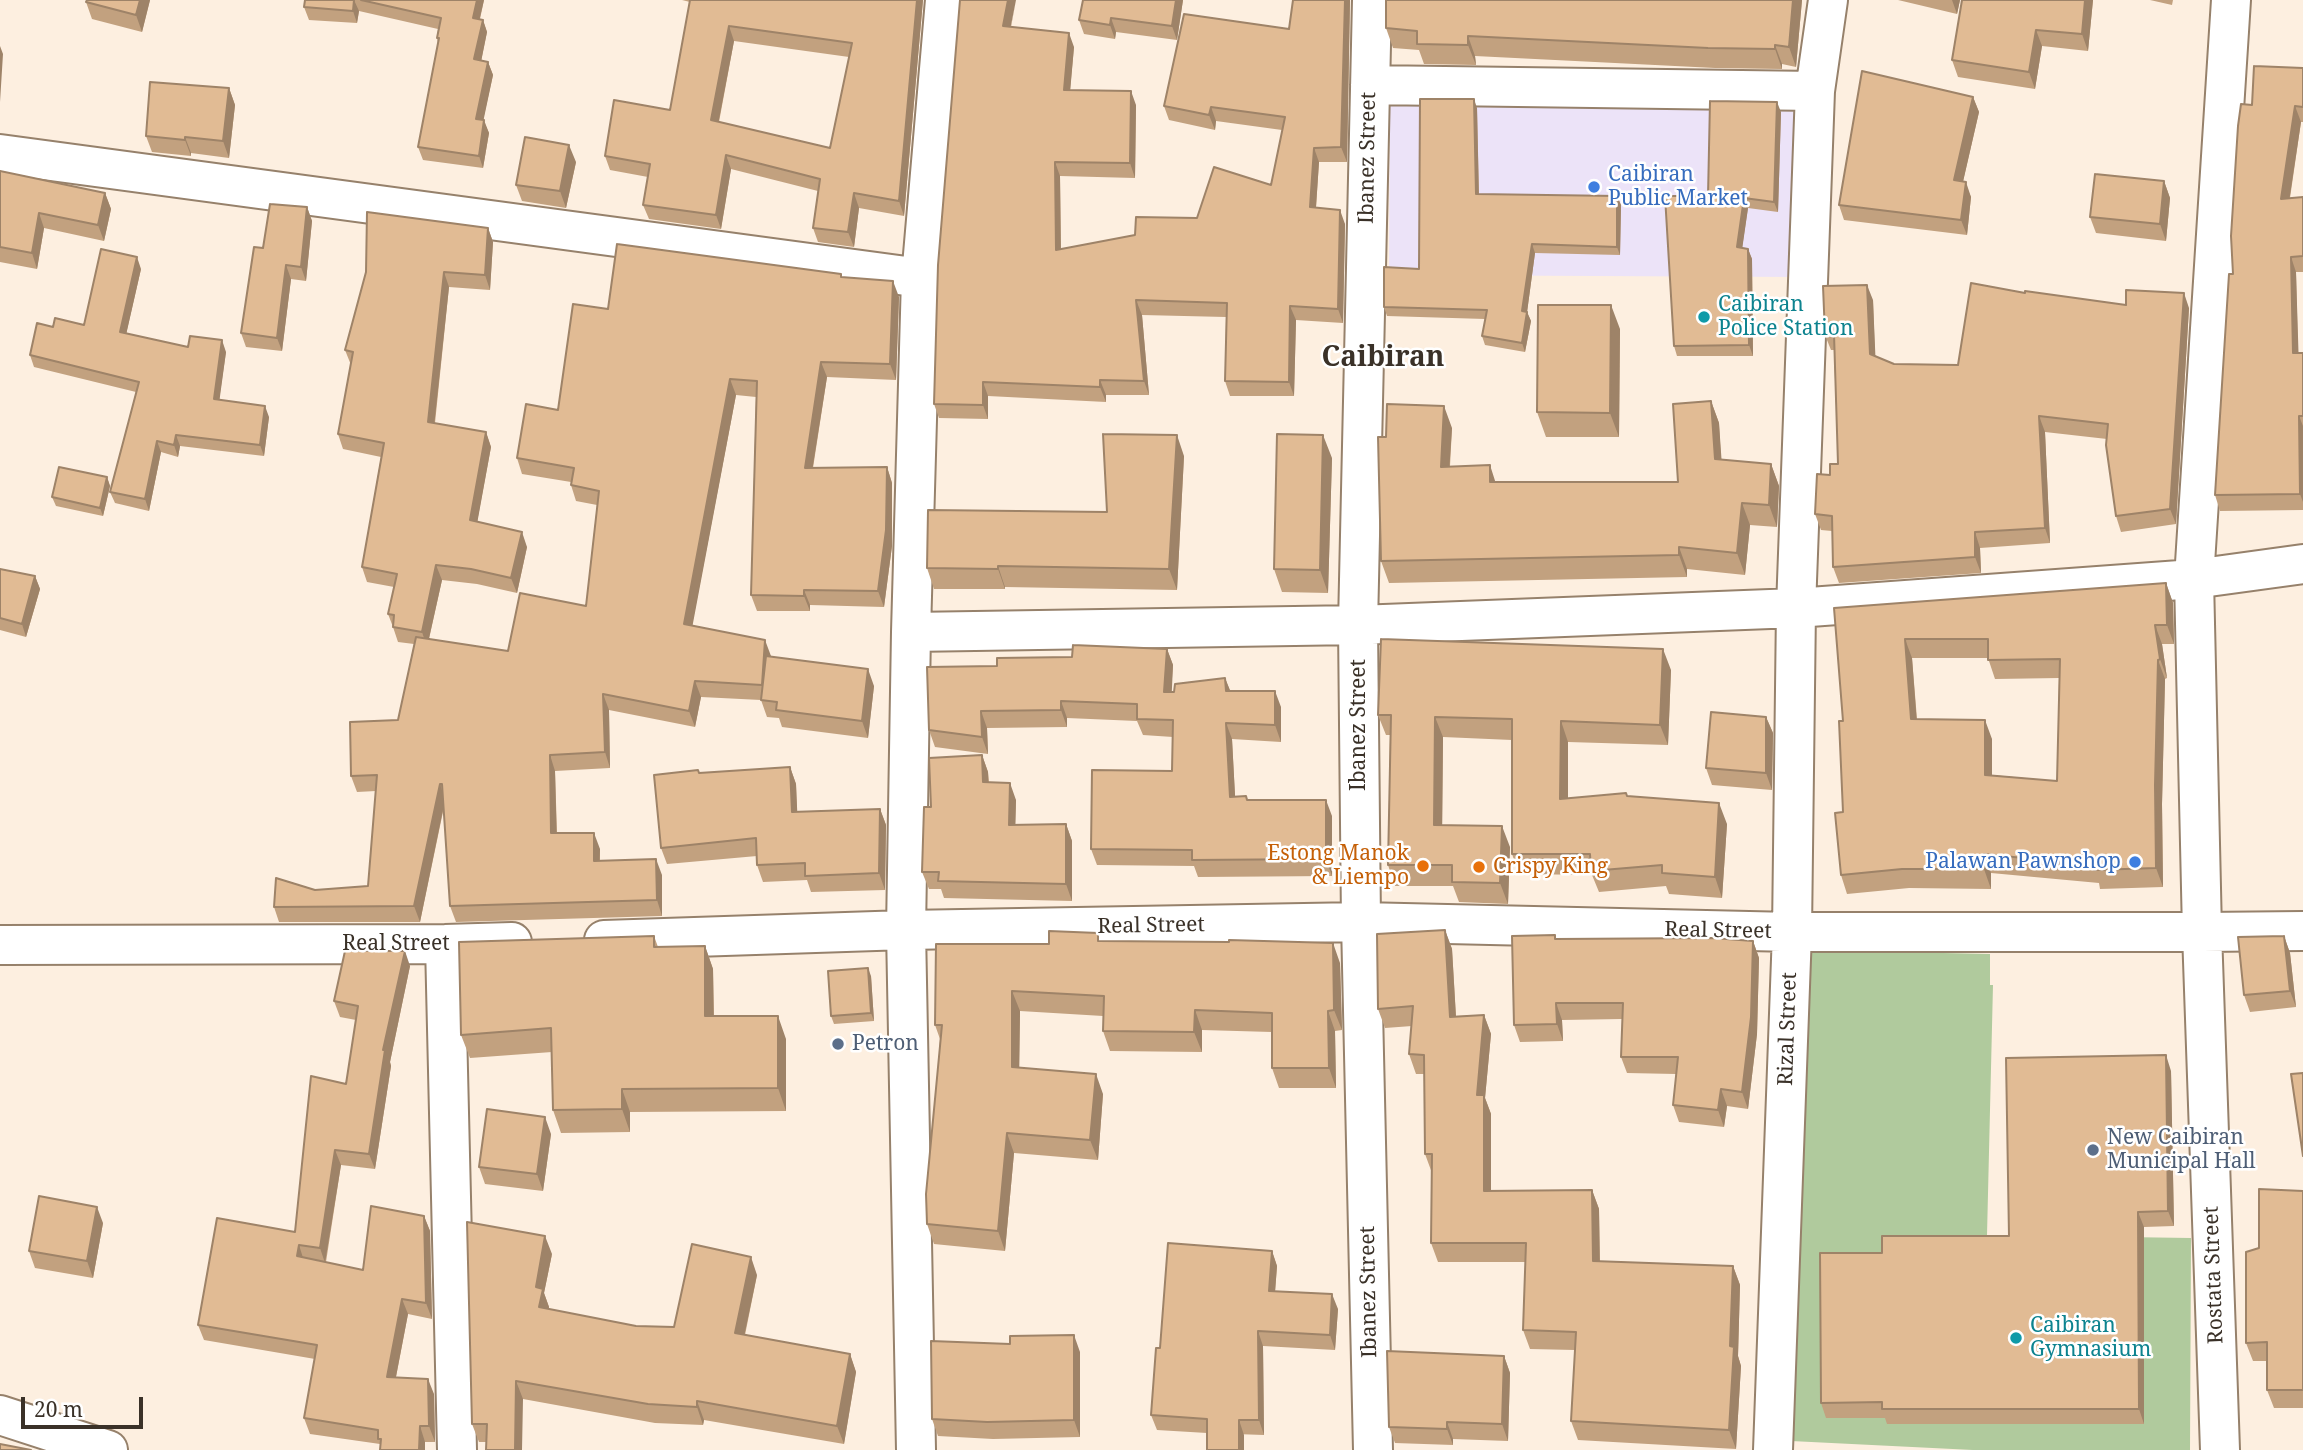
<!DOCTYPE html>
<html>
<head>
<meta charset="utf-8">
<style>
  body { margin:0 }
  #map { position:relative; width:2303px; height:1450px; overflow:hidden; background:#fdefe0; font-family:"Noto Serif",serif }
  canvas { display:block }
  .scale { position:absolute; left:21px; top:1397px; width:122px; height:32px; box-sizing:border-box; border:4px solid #3a3128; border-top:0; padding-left:9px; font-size:21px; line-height:24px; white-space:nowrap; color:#3a3128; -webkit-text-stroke:5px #fff; paint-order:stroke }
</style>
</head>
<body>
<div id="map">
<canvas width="2303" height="1450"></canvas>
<div class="scale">20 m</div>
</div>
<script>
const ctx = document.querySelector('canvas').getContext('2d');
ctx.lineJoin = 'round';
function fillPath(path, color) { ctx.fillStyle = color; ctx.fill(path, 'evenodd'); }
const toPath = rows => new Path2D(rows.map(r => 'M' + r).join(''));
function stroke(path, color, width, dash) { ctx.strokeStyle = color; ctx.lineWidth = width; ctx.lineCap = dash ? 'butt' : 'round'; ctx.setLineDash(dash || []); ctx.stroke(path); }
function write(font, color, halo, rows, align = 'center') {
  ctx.font = font + ' "Noto Serif",serif'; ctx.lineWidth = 5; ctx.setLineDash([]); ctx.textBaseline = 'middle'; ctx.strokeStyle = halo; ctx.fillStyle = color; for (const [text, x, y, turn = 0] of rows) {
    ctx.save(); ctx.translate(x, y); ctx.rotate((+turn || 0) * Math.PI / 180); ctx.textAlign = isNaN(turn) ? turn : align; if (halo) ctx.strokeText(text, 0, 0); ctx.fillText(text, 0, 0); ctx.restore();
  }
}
const commercial = toPath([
  [1390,97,1800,99,1799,277,1389,275]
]);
const green = toPath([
  [1803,950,1990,954,1990,985,1993,985,1987,1235,2191,1238,2190,1450,1973,1450,1791,1441]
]);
const street = toPath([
  [1372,0,1358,625,1361,922,1373,1450],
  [1370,85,1815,91],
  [0,154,921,278],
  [911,632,1358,625,1796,608,2194,579,2303,564],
  [604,940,906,930,1361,922,1792,932,2202,932,2194,579,2231,0],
  [445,944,457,1450],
  [0,945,445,944,512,942],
  [0,1415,108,1450],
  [916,1450,906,930,911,632,921,278,945,0],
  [1773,1450,1792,932,1796,608,1815,91,1828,0]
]);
const secondary = toPath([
  [2220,1450,2202,932,2303,931]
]);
const wall = toPath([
  [150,0,142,32,92,19,86,2],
  [305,0,484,0,480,19,483,20,487,32,481,61,488,62,493,75,483,120,489,133,483,168,423,160,418,147,438,43,437,38,438,29,359,11,357,23,309,20,304,7],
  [682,0,923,0,904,216,859,208,854,247,818,242,813,228,818,191,731,169,721,229,649,219,643,205,648,177,610,170,605,156,670,110,690,2],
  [734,41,849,57,830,148,719,122],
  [1016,0,1011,27,1074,47,1070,90,1136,105,1135,178,1060,176,1061,249,1135,235,1197,218,1271,185,1282,130,1216,121,1215,130,1169,120,1164,106,1289,29,1293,0,1350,0,1347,162,1319,162,1316,208,1345,224,1343,323,1296,320,1294,396,1230,396,1225,381,1226,317,1142,315,1149,395,1106,395,1106,402,988,396,988,419,939,418,934,404],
  [1183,0,1177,40,1116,32,1115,39,1084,34,1079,20],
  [1386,0,1802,0,1796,67,1782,64,1782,69,1715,68,1475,56,1476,65,1424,64,1419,50,1393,48,1386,28],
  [1898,0,1960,0,1957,14],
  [1962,0,2093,0,2088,51,2042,46,2035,89,1958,77,1952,60],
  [2150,0,2173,0,2172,5],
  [2303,68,2303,122,2301,122,2290,198,2303,197,2303,272,2296,272,2298,353,2303,353,2303,510,2220,511,2215,495,2233,274],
  [229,88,235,105,229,158,191,153,191,156,152,152,146,136],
  [1973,97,1979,112,1963,181,1971,197,1967,235,1844,220,1839,205],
  [1477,108,1479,194,1617,196,1621,205,1620,255,1535,253,1527,312,1531,321,1525,352,1485,345,1482,336,1485,319,1387,316,1384,307,1419,269],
  [1781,112,1778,212,1748,208,1742,248,1748,249,1752,259,1753,356,1677,356,1674,346,1708,196],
  [576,162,566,208,522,201,516,185],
  [0,171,105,193,111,209,104,241,44,228,37,269,0,262],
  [2164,181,2170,198,2166,241,2096,233,2090,217],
  [307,207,312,221,306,281,291,279,282,351,246,347,241,333,263,248],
  [488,228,493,242,490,290,449,287,435,423,486,432,491,447,477,522,527,547,517,593,477,584,442,580,429,639,508,651,586,606,597,505,576,501,571,485,571,482,522,474,517,458,558,410,608,309,841,274,842,277,899,297,896,380,827,377,813,468,887,467,892,483,892,546,884,607,810,605,810,611,757,611,751,595,756,397,736,395,692,625,771,656,771,657,874,686,868,738,782,727,779,718,767,717,761,700,701,697,695,727,609,710,610,768,555,771,557,833,600,849,600,861,662,875,662,916,456,922,450,906,444,807,420,922,279,922,274,907,315,890,368,886,376,791,357,792,351,776,398,720,414,644,398,642,393,627,388,614,394,587,367,582,362,567,381,457,343,449,338,434,351,365,345,350],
  [141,269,126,334,188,347,226,352,219,400,269,417,264,456,180,446,178,457,161,452,149,511,115,503,110,492,136,392,34,367,30,355,53,327,84,325],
  [2025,293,2126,305,2189,308,2176,524,2121,532,2116,516,2107,439,2045,432,2050,543,1980,548,1981,573,1839,583,1833,567,1832,531,1821,530,1815,514,1830,475,1838,464,1834,350,1831,350,1825,335,1873,300,1875,356,1894,364,1958,365],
  [1620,329,1619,437,1546,437,1537,412],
  [1711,401,1719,423,1721,460,1771,464,1779,486,1777,527,1750,525,1745,575,1687,569,1687,577,1389,583,1381,561,1386,437,1452,428,1450,466,1496,482,1678,482],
  [1184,456,1177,590,1005,587,1005,589,934,589,927,568,1107,512],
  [1332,458,1328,593,1282,592,1274,569],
  [107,477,110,486,103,516,56,506,52,497],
  [0,569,35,576,40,589,26,637,0,630],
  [2166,583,2173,603,2174,644,2162,644,2167,678,2165,679,2162,804,2163,887,2100,889,2099,883,1991,873,1991,889,1909,888,1847,894,1841,875,1843,812,1843,721,1834,608],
  [1912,658,1988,658,1995,679,2059,678,2057,781,1992,775,1992,739,1917,719],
  [1167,649,1173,665,1171,692,1225,678,1230,691,1281,707,1281,742,1232,739,1235,797,1246,796,1248,800,1332,816,1332,876,1198,877,1194,866,1097,865,1091,849,1172,771,1173,737,1143,735,1137,721,1067,718,1067,727,987,728,988,754,935,747,929,730,997,666,1072,657],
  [1671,670,1668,745,1568,742,1568,798,1628,796,1727,824,1722,898,1669,894,1666,886,1599,892,1592,875,1519,874,1512,854,1512,740,1443,737,1442,825,1510,847,1508,904,1459,902,1453,886,1395,886,1388,865,1390,735,1386,735,1378,715],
  [1766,717,1773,733,1772,790,1712,785,1706,768],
  [982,755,988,772,989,782,1016,800,1015,825,1066,824,1072,841,1072,901,944,898,941,889,929,889,922,872,931,807],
  [790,767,796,784,797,812,880,809,886,825,885,890,811,892,807,880,763,882,757,865,757,856,667,864,661,848,698,770,699,773],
  [1445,930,1452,949,1456,1016,1484,1015,1491,1034,1485,1098,1491,1114,1491,1191,1592,1190,1599,1209,1600,1261,1733,1266,1740,1285,1738,1356,1741,1366,1736,1449,1578,1440,1571,1421,1575,1350,1530,1349,1523,1330,1526,1262,1438,1262,1431,1243,1432,1173,1425,1154,1424,1074,1416,1074,1409,1054,1412,1026,1385,1028,1378,1009],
  [654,936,658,947,705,946,713,969,714,1016,786,1039,786,1111,630,1112,630,1132,561,1133,553,1110,552,1052,470,1058,461,1035],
  [2284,936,2290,953,2296,1007,2250,1012,2244,995],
  [1556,939,1753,941,1759,958,1757,1034,1748,1109,1727,1106,1724,1127,1679,1122,1673,1105,1676,1074,1627,1073,1621,1057,1622,1019,1562,1020,1563,1041,1520,1042,1514,1025],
  [1101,941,1340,963,1342,1030,1335,1031,1336,1088,1279,1088,1272,1068,1272,1032,1202,1030,1202,1052,1110,1051,1103,1031,1103,1016,1020,1011,1019,1068,1103,1094,1098,1160,1014,1153,1005,1251,934,1244,927,1224,940,1039,935,1025,1049,944],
  [410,966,390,1062,391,1066,375,1169,341,1165,326,1262,363,1270,424,1216,430,1231,432,1319,408,1314,396,1377,434,1394,435,1442,425,1442,425,1450,380,1450,380,1444,310,1434,304,1418,315,1359,204,1340,198,1325,295,1232,346,1084,356,1020,340,1017,334,1001],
  [871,976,874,1021,834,1024,831,1016],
  [2171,1071,2174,1226,2144,1227,2144,1424,1887,1424,1885,1418,1826,1418,1821,1403,1882,1253,2009,1236],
  [551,1134,543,1191,485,1184,479,1167],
  [2303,1191,2303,1408,2274,1408,2267,1390,2267,1361,2253,1361,2246,1343,2259,1248],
  [103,1223,93,1278,35,1268,29,1251],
  [1272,1251,1277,1266,1275,1291,1338,1309,1335,1350,1263,1346,1264,1435,1207,1433,1157,1430,1151,1415,1160,1348],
  [552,1254,544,1293,549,1307,549,1309,636,1326,674,1327,757,1275,745,1335,850,1354,856,1372,844,1444,704,1420,703,1425,655,1423,523,1399,486,1442,479,1442,472,1424],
  [1010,1344,1080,1352,1080,1437,993,1439,938,1436,932,1419],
  [1504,1356,1510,1373,1508,1441,1453,1439,1453,1445,1395,1443,1389,1427]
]);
const shadedWall = toPath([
  [140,0,150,0,142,32,136,15],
  [354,0,359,11,357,23,353,11],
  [477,0,484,0,477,30,473,18],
  [917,0,923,0,904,216,899,201],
  [1008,0,1016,0,1008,40,1003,26],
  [1176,0,1183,0,1177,40,1172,26],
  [1345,0,1350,0,1347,162,1341,147],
  [1793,0,1802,0,1796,67,1789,47],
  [1952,0,1960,0,1957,14],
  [2085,0,2093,0,2088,51,2082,34],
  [1111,18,1116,32,1115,39,1110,25],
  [483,20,487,32,479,72,474,59],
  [729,26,734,41,716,135,711,120],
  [2036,30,2042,46,2035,89,2029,72],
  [1069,33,1074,47,1069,104,1064,90],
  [1468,36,1475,56,1476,65,1468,45],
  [1775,45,1782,64,1782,69,1775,49],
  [0,46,3,54,0,102],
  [488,62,493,75,481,132,476,119],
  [229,88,235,105,229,158,223,141],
  [1131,91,1136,105,1135,178,1130,163],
  [1973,97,1979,112,1960,195,1954,180],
  [1474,99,1477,108,1479,203,1476,194],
  [1777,102,1781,112,1778,212,1774,202],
  [2295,106,2301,122,2287,215,2281,199],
  [1211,107,1216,121,1215,130,1209,115],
  [484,120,489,133,483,168,479,156],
  [185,137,191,153,191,156,185,140],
  [569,145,576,162,566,208,560,191],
  [1314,148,1319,162,1315,221,1310,207],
  [726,155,731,169,721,229,716,215],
  [1055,162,1060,176,1061,264,1056,250],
  [2164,181,2170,198,2166,241,2160,224],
  [1966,182,1971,197,1967,235,1961,220],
  [105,193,111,209,104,241,98,225],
  [854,193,859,208,854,247,848,232],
  [1617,196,1621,205,1620,255,1617,247],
  [1744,198,1748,208,1741,257,1737,247],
  [307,207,312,221,306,281,301,267],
  [1340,210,1345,224,1343,323,1338,309],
  [39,213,44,228,37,269,32,253],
  [488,228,493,242,490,290,485,275],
  [1532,244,1535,253,1526,320,1522,311],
  [1748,249,1752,259,1753,356,1749,345],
  [137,257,141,269,124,344,120,332],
  [2291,257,2296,272,2299,369,2293,353],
  [286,265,291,279,282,351,277,338],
  [444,272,449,287,433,436,428,422],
  [893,281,899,297,896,380,890,364],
  [1867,285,1873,300,1876,370,1870,354],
  [2184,293,2189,308,2176,524,2170,509],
  [1136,300,1142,315,1149,395,1144,381],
  [1611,305,1620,329,1619,437,1610,413],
  [1290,306,1296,320,1294,396,1289,382],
  [1527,312,1531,321,1525,352,1522,343],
  [222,340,226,352,218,411,214,399],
  [821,362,827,377,810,484,805,468],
  [730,379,736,395,690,639,684,624],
  [1100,380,1106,395,1106,402,1100,387],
  [983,382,988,396,988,419,983,405],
  [1711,401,1719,423,1723,481,1715,459],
  [265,406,269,417,264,456,260,445],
  [1444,406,1452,428,1448,488,1441,467],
  [2039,416,2045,432,2050,543,2045,528],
  [2299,416,2303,426,2303,502,2300,494],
  [486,432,491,447,475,535,470,520],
  [176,435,180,446,178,457,174,445],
  [1177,435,1184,456,1177,590,1169,569],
  [1323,435,1332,458,1328,593,1320,570],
  [157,441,161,452,149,511,145,499],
  [1771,464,1779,486,1777,527,1769,505],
  [1490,465,1497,487,1490,482],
  [887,467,892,483,892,546,884,607,878,591],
  [107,477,110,486,103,516,100,508],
  [1742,503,1750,525,1745,575,1737,553],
  [522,532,527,547,517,593,511,578],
  [1975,532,1980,548,1981,573,1975,557],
  [1679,547,1687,569,1687,577,1679,555],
  [436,565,442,580,427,647,422,632],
  [998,566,1005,587,1005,589,998,569],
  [35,576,40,589,26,637,22,624],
  [2166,583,2173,603,2174,644,2167,625],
  [804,590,810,605,810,611,804,596],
  [2155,625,2162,644,2167,678,2160,659],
  [1905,639,1912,658,1918,738,1911,719],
  [765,640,771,656,768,700,762,685],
  [1167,649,1173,665,1171,709,1164,692],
  [1663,649,1671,670,1668,745,1660,725],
  [2158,660,2165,679,2162,804,2163,887,2156,868,2155,785],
  [868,669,874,686,868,738,862,721],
  [1225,678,1232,695,1226,691],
  [695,681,701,697,695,727,689,711],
  [1275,691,1281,707,1281,742,1275,725],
  [603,694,609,710,610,768,605,752],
  [1061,701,1067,718,1067,727,1061,710],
  [981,711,987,728,988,754,982,737],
  [1435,717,1443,737,1442,846,1434,825],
  [1766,717,1773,733,1772,790,1766,773],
  [1985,720,1992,739,1992,794,1985,775],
  [1561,721,1568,742,1568,820,1560,799],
  [1226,723,1232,739,1236,813,1230,797],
  [550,755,555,771,557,849,551,833],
  [982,755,988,772,989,799,983,782],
  [790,767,796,784,798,829,792,812],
  [1010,783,1016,800,1015,842,1009,825],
  [440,784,445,800,420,922,414,906],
  [1326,800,1332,816,1332,876,1326,859],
  [1719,803,1727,824,1722,898,1715,877],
  [880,809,886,825,885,890,879,873],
  [1066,824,1072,841,1072,901,1066,884],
  [1502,826,1510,847,1508,904,1500,883],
  [594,833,600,849,599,877,594,861],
  [1984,854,1991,873,1991,889,1984,869],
  [656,859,662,875,662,916,657,900],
  [1445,930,1452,949,1457,1036,1450,1017],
  [2284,936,2290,953,2296,1007,2290,991],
  [1753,941,1759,958,1757,1034,1748,1109,1742,1092],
  [1333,943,1340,963,1342,1030,1334,1010],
  [705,946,713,969,714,1039,705,1016],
  [405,951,410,966,390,1062,391,1066,375,1169,369,1154,383,1050],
  [868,968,871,976,874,1021,871,1013],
  [1012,991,1020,1011,1019,1087,1012,1067],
  [1556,1003,1562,1020,1563,1041,1557,1024],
  [1195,1010,1202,1030,1202,1052,1194,1032],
  [1328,1011,1335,1031,1336,1088,1329,1068],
  [1484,1015,1491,1034,1485,1098,1491,1114,1491,1210,1484,1191,1477,1095],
  [778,1016,786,1039,786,1111,778,1088],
  [2166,1055,2171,1071,2174,1226,2168,1211],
  [1096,1074,1103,1094,1098,1160,1090,1140],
  [622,1089,630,1112,630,1132,622,1109],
  [1721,1089,1727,1106,1724,1127,1718,1110],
  [545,1117,551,1134,543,1191,537,1174],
  [1007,1133,1014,1153,1005,1251,998,1231],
  [335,1150,341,1165,325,1263,320,1248],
  [1592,1190,1599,1209,1600,1280,1593,1261],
  [97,1207,103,1223,93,1278,87,1261],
  [2138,1212,2144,1227,2144,1424,2139,1409],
  [424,1216,430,1231,432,1319,426,1303],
  [545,1236,552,1254,544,1293,549,1307,546,1325,539,1307,536,1287],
  [299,1245,304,1261,297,1256],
  [1272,1251,1277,1266,1274,1306,1269,1291],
  [751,1257,757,1275,741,1351,735,1333],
  [1733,1266,1740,1285,1738,1356,1741,1366,1736,1449,1729,1430,1730,1346],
  [1332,1294,1338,1309,1335,1350,1330,1335],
  [402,1299,408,1314,393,1392,387,1377],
  [1258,1331,1263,1346,1264,1435,1259,1420],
  [1074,1335,1080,1352,1080,1437,1074,1420],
  [850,1354,856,1372,844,1444,837,1426],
  [1504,1356,1510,1373,1508,1441,1502,1424],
  [428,1379,434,1394,435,1442,429,1426],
  [516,1381,523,1399,522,1450,515,1450],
  [697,1401,704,1420,703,1425,697,1407],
  [1239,1420,1244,1435,1244,1450,1239,1450],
  [1447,1422,1453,1439,1453,1445,1447,1429],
  [420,1426,425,1442,425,1450,419,1450]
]);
const building = toPath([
  [87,0,140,0,136,15,86,2,87,0],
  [305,0,354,0,353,11,304,7,305,0],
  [361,0,477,0,473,18,483,20,474,59,488,62,476,119,484,120,479,156,418,147,439,38,437,38,441,18,361,0],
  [690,0,917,0,899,201,854,193,848,232,813,228,820,179,726,155,716,215,643,205,650,164,605,156,614,100,670,110,690,0],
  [729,26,852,43,830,148,711,120,729,26],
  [960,0,1008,0,1003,26,1069,33,1064,90,1131,91,1130,163,1055,162,1056,250,1135,235,1136,217,1197,218,1214,167,1271,185,1285,117,1211,107,1209,115,1164,106,1184,14,1289,29,1293,0,1345,0,1341,147,1314,148,1310,207,1340,210,1338,309,1290,306,1289,382,1225,381,1227,303,1136,300,1144,381,1100,380,1100,387,983,382,983,405,934,404,938,265,960,0],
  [1083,0,1176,0,1172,26,1111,18,1110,25,1079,20,1083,0],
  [1386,0,1793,0,1789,47,1775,45,1775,49,1708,48,1468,36,1468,45,1417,44,1417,31,1386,28,1386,0],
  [1962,0,2085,0,2082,34,2036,30,2029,72,1952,60,1962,0],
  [2254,66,2303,68,2303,107,2295,106,2281,199,2303,197,2303,256,2291,257,2293,353,2303,353,2303,416,2299,416,2300,494,2215,495,2229,274,2233,274,2231,236,2238,126,2241,104,2252,105,2254,66],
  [1862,71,1973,97,1954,180,1966,182,1961,220,1839,205,1862,71],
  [150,82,229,88,223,141,185,137,185,140,146,136,150,82],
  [1420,99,1474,99,1476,194,1617,196,1617,247,1532,244,1522,311,1527,312,1522,343,1482,336,1487,310,1384,307,1384,267,1419,269,1420,99],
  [1710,101,1777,102,1774,202,1744,198,1737,247,1748,249,1749,345,1674,346,1665,196,1708,196,1710,101],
  [525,137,569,145,560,191,516,185,525,137],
  [0,171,105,193,98,225,39,213,32,253,0,247,0,171],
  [2095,174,2164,181,2160,224,2090,217,2095,174],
  [270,204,307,207,301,267,286,265,277,338,241,333,254,247,263,248,270,204],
  [367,212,488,228,485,275,444,272,428,422,486,432,470,520,522,532,511,578,471,569,436,565,422,632,393,627,394,615,388,614,397,574,362,567,384,443,338,434,353,352,345,350,366,272,367,212],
  [617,244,841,274,841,277,893,281,890,364,821,362,805,468,887,467,886,530,878,591,804,590,804,596,751,595,757,381,730,379,684,624,765,640,762,685,695,681,689,711,603,694,605,752,550,755,551,833,594,833,594,861,656,859,657,900,450,906,442,784,440,784,414,906,274,907,276,878,315,890,368,886,377,775,351,776,350,722,398,720,416,637,508,651,520,593,586,606,599,491,571,485,574,468,517,458,526,404,558,410,573,304,608,309,617,244],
  [101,249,137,257,120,332,188,347,190,336,222,340,214,399,265,406,260,445,176,435,174,445,157,441,145,499,110,492,139,382,30,355,37,323,53,327,55,318,84,325,101,249],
  [1971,283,2025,293,2025,291,2126,305,2126,290,2184,293,2170,509,2116,516,2106,445,2108,424,2039,416,2045,528,1975,532,1975,557,1833,567,1832,516,1815,514,1817,474,1830,475,1830,464,1838,464,1834,334,1825,335,1823,286,1867,285,1870,354,1894,364,1958,365,1971,283],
  [1538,305,1611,305,1610,413,1537,412,1538,305],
  [1711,401,1715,459,1771,464,1769,505,1742,503,1737,553,1679,547,1679,555,1381,561,1378,437,1386,437,1387,404,1444,406,1441,467,1490,465,1490,482,1678,482,1673,404,1711,401],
  [1103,434,1177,435,1169,569,998,566,998,569,927,568,928,510,1107,512,1103,434],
  [1277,434,1323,435,1320,570,1274,569,1277,434],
  [59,467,107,477,100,508,52,497,59,467],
  [0,569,35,576,22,624,0,618,0,569],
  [2166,583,2167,625,2155,625,2160,659,2158,660,2155,785,2156,868,2094,870,2093,865,1984,854,1984,869,1902,869,1841,875,1835,813,1843,812,1839,721,1843,721,1834,608,2166,583],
  [1905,639,1988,639,1988,660,2060,659,2057,781,1985,775,1985,720,1911,719,1905,639],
  [1381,639,1663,649,1660,725,1561,721,1560,799,1626,793,1627,796,1719,803,1715,877,1662,873,1662,865,1591,871,1590,854,1512,854,1512,719,1435,717,1434,825,1502,826,1500,883,1452,882,1452,865,1388,865,1391,715,1378,715,1381,639],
  [1073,645,1167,649,1164,692,1174,692,1175,684,1225,678,1226,691,1275,691,1275,725,1226,723,1230,797,1246,796,1247,800,1326,800,1326,859,1192,860,1192,850,1091,849,1092,770,1172,771,1173,720,1137,719,1137,704,1061,701,1061,710,981,711,982,737,929,730,927,667,997,666,997,658,1072,657,1073,645],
  [766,656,868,669,862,721,776,710,777,702,761,700,766,656],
  [1711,712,1766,717,1766,773,1706,768,1711,712],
  [982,755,983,782,1010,783,1009,825,1066,824,1066,884,938,881,939,872,922,872,924,807,931,807,929,758,982,755],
  [790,767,792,812,880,809,879,873,805,876,805,863,757,865,756,838,661,848,654,775,698,770,699,773,790,767],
  [1445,930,1450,1017,1484,1015,1477,1095,1484,1095,1484,1191,1592,1190,1593,1261,1733,1266,1730,1346,1734,1347,1729,1430,1571,1421,1576,1332,1523,1330,1526,1243,1431,1243,1432,1154,1425,1154,1424,1055,1409,1054,1413,1006,1378,1009,1377,934,1445,930],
  [1049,931,1098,933,1098,941,1229,942,1229,940,1333,943,1334,1010,1328,1011,1329,1068,1272,1068,1272,1013,1195,1010,1194,1032,1103,1031,1104,996,1012,991,1012,1067,1096,1074,1090,1140,1007,1133,998,1231,927,1224,926,1194,942,1025,935,1025,936,944,1049,944,1049,931],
  [1555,935,1555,939,1713,938,1753,941,1751,1017,1742,1092,1721,1089,1718,1110,1673,1105,1678,1057,1621,1057,1623,1003,1556,1003,1557,1024,1514,1025,1512,936,1555,935],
  [654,936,654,947,705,946,705,1016,778,1016,778,1088,622,1089,622,1109,553,1110,551,1028,461,1035,459,942,654,936],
  [2284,936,2290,991,2244,995,2238,937,2284,936],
  [345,951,405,951,383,1050,385,1050,369,1154,335,1150,320,1248,299,1245,297,1256,363,1270,371,1206,424,1216,426,1303,402,1299,387,1377,428,1379,429,1426,420,1426,419,1450,380,1450,381,1439,378,1439,378,1430,304,1418,317,1345,198,1325,217,1218,295,1232,311,1076,346,1084,358,1006,334,1001,345,951],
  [868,968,871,1013,831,1016,828,971,868,968],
  [2166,1055,2168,1211,2138,1212,2139,1409,1882,1409,1882,1402,1821,1403,1820,1253,1882,1253,1882,1236,2009,1236,2006,1058,2166,1055],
  [2303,1073,2303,1156,2291,1074,2303,1073],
  [487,1109,545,1117,537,1174,479,1167,487,1109],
  [2259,1189,2303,1191,2303,1390,2267,1390,2267,1342,2246,1343,2246,1252,2259,1248,2259,1189],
  [39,1196,97,1207,87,1261,29,1251,39,1196],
  [467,1222,545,1236,536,1287,543,1289,539,1307,636,1326,674,1327,692,1244,751,1257,735,1333,850,1354,837,1426,697,1401,697,1407,648,1404,516,1381,515,1450,486,1450,487,1424,472,1424,467,1222],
  [1168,1243,1272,1251,1269,1291,1332,1294,1330,1335,1258,1331,1259,1420,1239,1420,1239,1450,1207,1450,1207,1419,1151,1415,1156,1348,1160,1348,1168,1243],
  [1074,1335,1074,1420,987,1422,932,1419,931,1341,1010,1344,1010,1336,1074,1335],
  [1387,1351,1504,1356,1502,1424,1447,1422,1447,1429,1389,1427,1387,1351],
  [0,1444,31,1450,0,1450,0,1444]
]);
const markers = [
  [1594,187,7,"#3f7fe0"],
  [1704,317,7,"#0f9aa8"],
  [2135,862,7,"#3f7fe0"],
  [1423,866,7,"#e8710a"],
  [1479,867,7,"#e8710a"],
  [838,1044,7,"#5c6f8a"],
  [2093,1150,7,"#5c6f8a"],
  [2016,1338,7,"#0f9aa8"]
];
const streetNames = [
  ["Ibanez Street",1368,158,-89],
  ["Ibanez Street",1359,725,-90],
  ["Real Street",1151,926,-1],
  ["Real Street",1718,931,1],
  ["Real Street",396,944],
  ["Rizal Street",1788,1029,-88],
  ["Rostata Street",2214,1275,-92],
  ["Ibanez Street",1369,1292,-91]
];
const shopNames = [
  ["Caibiran",1608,175],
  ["Public Market",1608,199],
  ["Palawan Pawnshop",2121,862,"right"]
];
const cultureNames = [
  ["Caibiran",1718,305],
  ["Police Station",1718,329],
  ["Caibiran",2030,1326],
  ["Gymnasium",2030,1350]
];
const foodNames = [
  ["Estong Manok",1409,854],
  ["& Liempo",1409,878],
  ["Crispy King",1493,867,"left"]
];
const serviceNames = [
  ["Petron",852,1044],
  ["New Caibiran",2107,1138],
  ["Municipal Hall",2107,1162]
];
const districtNames = [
  ["Caibiran",1383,358]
];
fillPath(commercial, '#ece3f8');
fillPath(green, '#b0ca9d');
stroke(street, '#96816b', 42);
stroke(secondary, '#96816b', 42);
stroke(street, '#fff', 38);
stroke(secondary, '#fff', 38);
fillPath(wall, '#c2a17f');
fillPath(shadedWall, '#9e8368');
fillPath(building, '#e1bb94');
stroke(building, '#9e8368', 2);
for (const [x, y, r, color] of markers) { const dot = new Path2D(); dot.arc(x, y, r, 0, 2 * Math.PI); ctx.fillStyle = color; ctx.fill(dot); stroke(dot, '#fff', 2.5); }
write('21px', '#3a3128', '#fff', streetNames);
write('21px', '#366cbe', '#fff', shopNames, 'left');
write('21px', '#0d838f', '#fff', cultureNames, 'left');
write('21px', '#c56008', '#fff', foodNames, 'right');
write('21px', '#4e5e75', '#fff', serviceNames, 'left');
write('bold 28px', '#3a3128', '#fff', districtNames);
</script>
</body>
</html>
